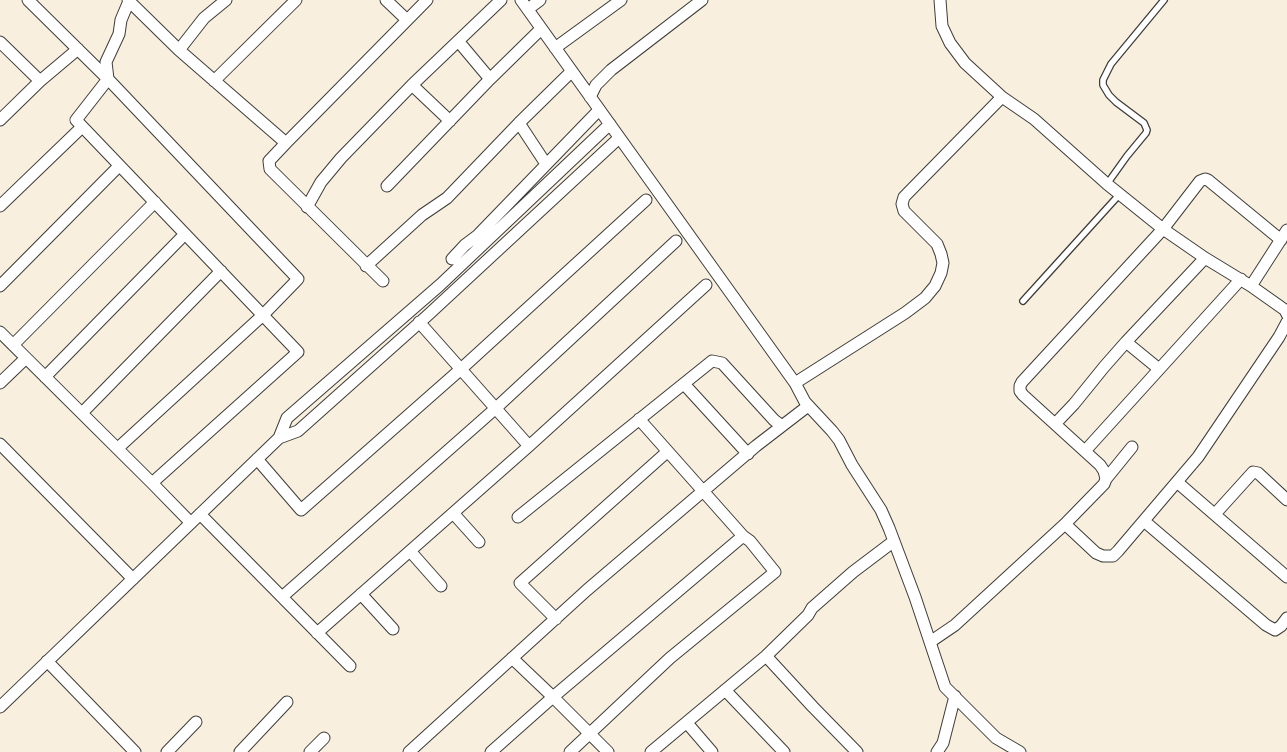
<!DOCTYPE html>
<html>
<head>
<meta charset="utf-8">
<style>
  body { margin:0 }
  canvas { display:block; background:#f8efde }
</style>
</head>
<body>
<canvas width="1287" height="752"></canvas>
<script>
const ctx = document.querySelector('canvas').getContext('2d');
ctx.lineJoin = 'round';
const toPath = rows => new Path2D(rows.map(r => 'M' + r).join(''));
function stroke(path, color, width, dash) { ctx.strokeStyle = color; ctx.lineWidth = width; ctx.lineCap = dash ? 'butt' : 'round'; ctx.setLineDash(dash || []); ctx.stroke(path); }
const lane = toPath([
  [1107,184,1127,156,1146,133,1147,130,1144,123,1116,102,1109,95,1103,85,1103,80,1111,64,1164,0],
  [1023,301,1119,195]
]);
const street = toPath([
  [28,0,108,79,76,120,298,352,152,483],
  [128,0,179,50,286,143,427,0],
  [386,0,407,20],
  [521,0,795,383,805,402,832,431,839,440,852,465,881,510,889,528,915,597,945,687,996,738,1020,752],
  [940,0,942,26,950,43,965,63,1002,97,1034,119,1107,184,1163,229,1205,258,1251,286,1285,310,1287,314],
  [528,9,540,0],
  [0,42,40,81],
  [459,42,490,79],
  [555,48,621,0],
  [179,50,204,18,226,0],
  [214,81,296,0],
  [412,85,450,121],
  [590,97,596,85,611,70,702,0],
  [0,120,40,81,78,49],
  [519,123,546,164],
  [286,143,269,161,270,169,383,281],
  [387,186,490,79,541,29],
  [0,206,82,127],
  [307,207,321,182,341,158,412,85,501,0],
  [452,259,465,245,477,236,599,110],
  [366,266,422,215,447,198,519,123,572,71],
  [0,286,119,166],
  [1251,286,1287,230],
  [419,322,529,446],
  [0,332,152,483,191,523],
  [1126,342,1159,369],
  [13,345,155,202],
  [45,377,185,234],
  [0,383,26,358],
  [795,383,905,313,925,298,935,286,941,273,943,263,941,254,937,244,904,211,902,204,904,197,1002,97],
  [684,384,748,454],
  [82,413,221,271],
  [1055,424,1074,404,1104,367,1126,342,1205,258],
  [279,438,287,418,440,285,610,124],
  [0,444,133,579],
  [118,448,263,315,298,279,108,79,106,62,119,34,121,20,129,1],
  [1085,451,1241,279],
  [257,459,301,510,461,369,646,200],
  [1106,479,1132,447],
  [1177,482,1287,577],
  [453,513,479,542],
  [200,514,350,666],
  [1215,514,1253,472,1258,473,1287,500],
  [518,517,712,361,722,363,774,420,782,426],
  [1144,521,1266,625,1275,630,1281,626,1287,618],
  [1065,524,1096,553,1103,556,1113,556,1118,551,1198,457,1279,337,1287,322],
  [410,551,441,586],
  [361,594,393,629],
  [282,597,496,408,676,241],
  [556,619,520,583,667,452],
  [317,633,529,446,706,285],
  [930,642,955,625,1065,524,1104,484,1106,479,1104,471,1100,465,1023,395,1020,391,1020,386,1022,382,1163,229,1200,181,1205,179,1208,180,1281,240],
  [766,656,813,707,857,752],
  [512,658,553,697,608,752],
  [47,661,135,752],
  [725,690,784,752],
  [0,707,279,438,298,431,428,315,619,138],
  [687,723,712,752],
  [167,752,196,722],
  [240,752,287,702],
  [310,752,324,738],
  [409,752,587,590,756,446,808,406],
  [491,752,553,697,743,536],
  [570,752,670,658,775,572,750,541,743,536,639,419],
  [651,752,766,656,808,615,812,608,853,572,894,541],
  [937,752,943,743,955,696]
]);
stroke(lane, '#3d3c39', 8);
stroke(street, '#3d3c39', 13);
stroke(lane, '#fff', 5.5);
stroke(street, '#fff', 11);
</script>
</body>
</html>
